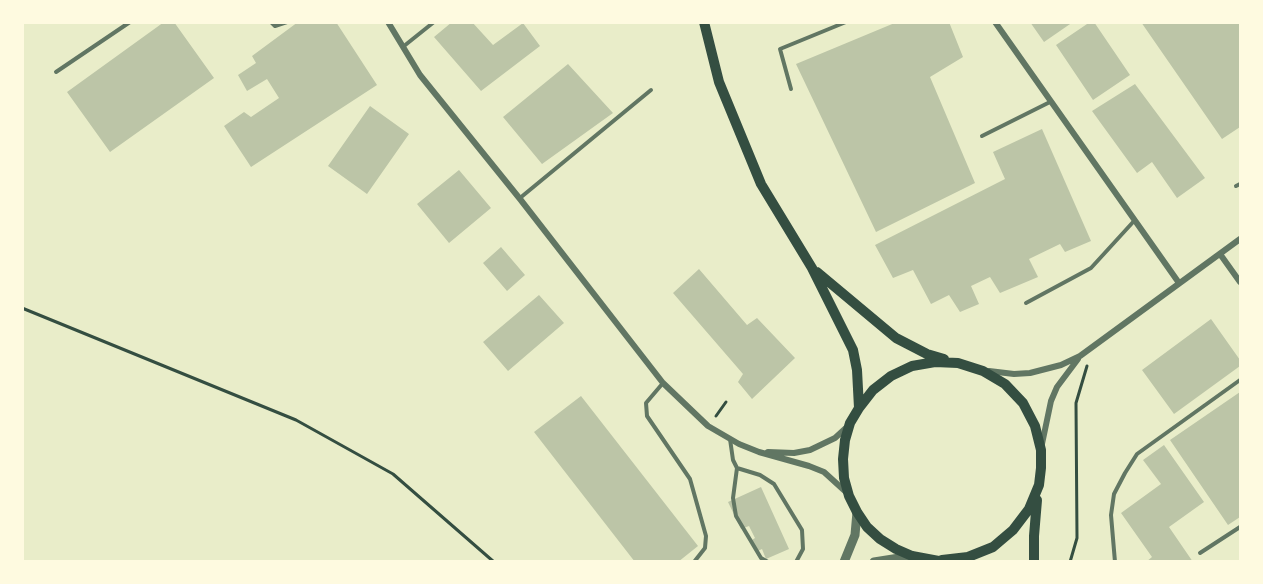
<!DOCTYPE html>
<html>
<head>
<meta charset="utf-8">
<style>
  body { margin:0 }
  #map { position:relative; width:1263px; height:584px; overflow:hidden; background:#e9edc9; font-family:"PT Serif",serif }
  canvas { display:block }
  .frame { position:absolute; inset:0; border:24px solid #fefae0; pointer-events:none }
</style>
</head>
<body>
<div id="map">
<canvas width="1263" height="584"></canvas>
<div class="frame"></div>
</div>
<script>
const ctx = document.querySelector('canvas').getContext('2d');
ctx.lineJoin = 'round';
function fillPath(path, color) { ctx.fillStyle = color; ctx.fill(path, 'evenodd'); }
const toPath = rows => new Path2D(rows.map(r => 'M' + r).join(''));
function stroke(path, color, width, dash) { ctx.strokeStyle = color; ctx.lineWidth = width; ctx.lineCap = dash ? 'butt' : 'round'; ctx.setLineDash(dash || []); ctx.stroke(path); }
const building = toPath([
  [164,22,174,22,214,78,110,152,67,92],
  [298,22,336,22,377,85,251,167,224,126,244,112,251,117,279,98,267,79,247,91,238,75,256,63,252,56],
  [452,22,472,22,493,45,523,23,540,46,481,91,434,37],
  [897,22,949,22,963,57,930,77,975,183,876,232,796,64],
  [1030,22,1073,22,1044,42],
  [1090,22,1094,22,1130,75,1093,100,1056,45],
  [1141,22,1240,22,1240,127,1222,139],
  [568,64,613,113,542,164,503,117],
  [1135,84,1205,178,1177,198,1152,162,1137,173,1092,111],
  [370,106,409,134,367,194,328,166],
  [1042,129,1091,241,1065,252,1060,244,1029,259,1038,277,1000,293,990,277,971,286,979,304,960,312,949,295,931,304,913,270,893,278,875,245,1005,179,993,152],
  [459,170,491,208,449,243,417,204],
  [501,247,525,275,507,291,483,263],
  [699,269,747,325,757,318,795,358,752,399,738,382,743,374,673,293],
  [539,295,564,323,508,371,483,342],
  [1211,319,1240,360,1240,366,1174,414,1142,370],
  [1240,392,1240,517,1228,525,1170,440],
  [581,396,698,546,678,562,635,562,534,432],
  [1164,445,1204,502,1169,527,1193,562,1146,562,1152,557,1121,513,1161,484,1143,460],
  [761,487,789,549,766,559,762,549,758,551,752,540,755,538,749,526,741,529,728,502]
]);
const path = toPath([
  [22,308,296,420,393,474,494,562],
  [716,416,726,402],
  [1070,562,1077,538,1076,403,1087,366]
]);
const service = toPath([
  [271,22,275,26,287,22],
  [404,46,434,22],
  [56,72,130,22],
  [791,89,780,49,846,22],
  [982,136,1050,102],
  [1236,186,1240,184],
  [520,198,651,90],
  [1026,303,1091,268,1134,221],
  [663,383,646,403,647,416,690,479,706,536,705,548,694,562],
  [730,439,733,460,737,468,760,475,774,484,802,530,803,549,796,562],
  [737,468,733,498,736,516,761,558,768,562],
  [1200,553,1240,527],
  [1115,562,1111,515,1114,494,1125,473,1137,454,1240,380]
]);
const minor = toPath([
  [388,22,420,75,520,199,663,383,708,426,739,444,759,452,809,466,824,472,846,492],
  [995,22,1179,283],
  [1220,254,1240,282],
  [989,371,1014,374,1030,373,1061,365,1080,356,1240,239],
  [1042,444,1051,401,1057,387,1078,359],
  [768,452,794,453,810,450,835,438,847,427]
]);
const tertiary = toPath([
  [844,562,855,535,857,512],
  [874,562,912,556]
]);
const primary = toPath([
  [704,22,719,82,761,184,812,268,853,350,857,370,859,408],
  [817,272,896,338,927,354,944,359],
  [942,560,968,557,993,547,1013,530,1029,509,1039,485,1041,468,1041,450,1035,426,1023,403,1005,384,983,371,958,363,935,362,912,366,891,376,873,390,859,408,850,423,845,440,843,459,844,478,849,496,857,512,867,527,880,539,896,549,912,556,944,562],
  [1034,562,1034,536,1037,500]
]);
fillPath(building, '#bcc5a7');
stroke(path, '#344e41', 3);
stroke(service, '#617663', 4);
stroke(minor, '#617663', 6);
stroke(tertiary, '#617663', 9);
stroke(primary, '#344e41', 10);
</script>
</body>
</html>
